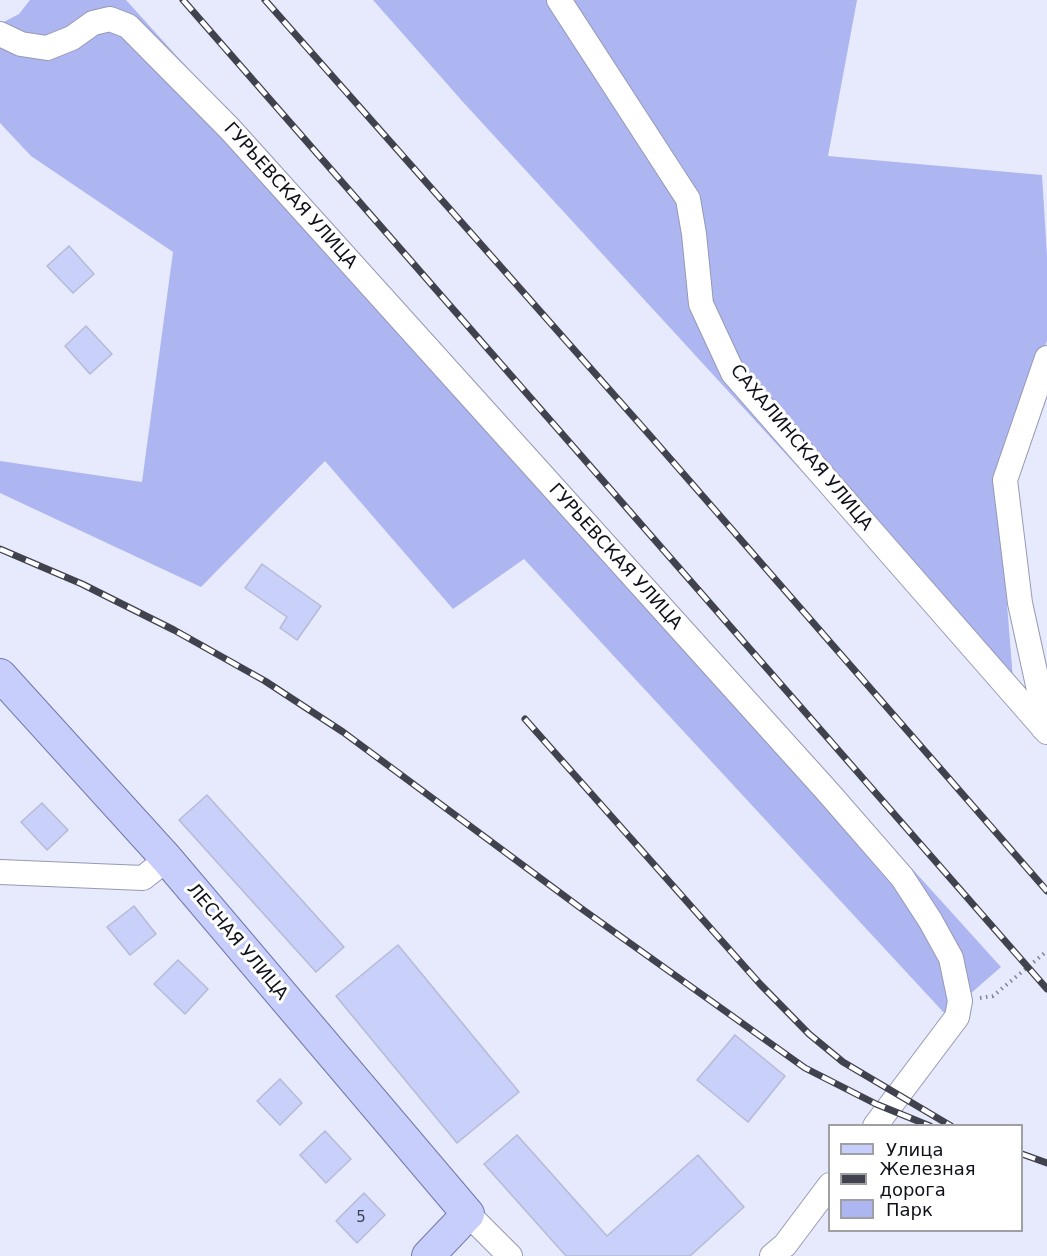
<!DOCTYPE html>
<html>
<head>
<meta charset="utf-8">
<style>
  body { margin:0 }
  #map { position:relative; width:1047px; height:1256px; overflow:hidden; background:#e7eafc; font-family:"DejaVu Sans",sans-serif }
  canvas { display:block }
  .legend { position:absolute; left:828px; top:1124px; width:195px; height:108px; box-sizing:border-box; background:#fff; border:2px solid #9fa0a4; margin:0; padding:8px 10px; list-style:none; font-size:18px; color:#0f111b }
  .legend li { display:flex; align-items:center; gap:12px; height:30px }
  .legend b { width:30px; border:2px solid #9fa0a4 }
</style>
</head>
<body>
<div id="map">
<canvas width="1047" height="1256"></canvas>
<ul class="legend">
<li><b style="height:8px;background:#c8cefb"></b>Улица</li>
<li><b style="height:8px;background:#40424e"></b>Железная дорога</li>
<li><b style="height:16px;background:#adb6f0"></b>Парк</li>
</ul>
</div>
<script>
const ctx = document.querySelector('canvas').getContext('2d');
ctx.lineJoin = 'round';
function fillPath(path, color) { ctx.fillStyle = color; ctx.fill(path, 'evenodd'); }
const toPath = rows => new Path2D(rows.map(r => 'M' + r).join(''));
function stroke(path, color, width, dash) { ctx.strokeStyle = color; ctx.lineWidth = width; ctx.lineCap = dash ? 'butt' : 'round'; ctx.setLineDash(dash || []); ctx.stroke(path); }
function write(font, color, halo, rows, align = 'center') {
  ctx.font = font + ' "DejaVu Sans",sans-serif'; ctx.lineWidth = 6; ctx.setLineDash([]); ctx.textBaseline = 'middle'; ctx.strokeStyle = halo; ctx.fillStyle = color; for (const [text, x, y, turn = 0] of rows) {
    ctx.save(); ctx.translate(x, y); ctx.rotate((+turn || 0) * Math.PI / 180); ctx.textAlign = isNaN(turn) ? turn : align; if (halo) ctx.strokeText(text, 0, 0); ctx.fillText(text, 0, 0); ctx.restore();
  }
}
const green = toPath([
  [30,0,126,0,1001,967,946,1015,524,559,453,609,325,461,201,587,0,493,0,461,142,482,173,252,31,156,0,123,0,24,19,14],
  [373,0,857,0,828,156,1042,175,1047,256,1047,341,997,479,1015,704,463,102]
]);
const building = toPath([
  [69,246,94,274,73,293,47,266,69,246],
  [86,326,112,354,90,374,65,346,86,326],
  [262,564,321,606,297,640,280,628,287,617,245,588,262,564],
  [207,795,344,947,316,972,179,820,207,795],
  [42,803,68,830,47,850,21,822,42,803],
  [134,906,156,934,130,955,107,927,134,906],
  [398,945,519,1092,457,1143,336,996,398,945],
  [178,960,208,989,185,1014,154,984,178,960],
  [735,1035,785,1076,748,1122,697,1080,735,1035],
  [280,1079,302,1103,280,1125,257,1101,280,1079],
  [325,1131,351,1159,326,1183,300,1155,325,1131],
  [517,1135,607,1236,698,1155,744,1207,690,1256,566,1256,484,1164,517,1135],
  [364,1193,385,1215,357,1243,336,1221,364,1193]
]);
const path = toPath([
  [980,998,993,996,1047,951]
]);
const minor = toPath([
  [559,0,688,199,694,234,701,304,733,373,1047,732],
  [0,34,21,44,47,48,72,38,93,23,110,19,128,26,230,129,827,791,902,877,930,920,951,958,960,1001,957,1017,875,1126],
  [1043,728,1039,690,1020,603,1005,480,1047,358],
  [0,872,143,878,167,859],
  [468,1214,510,1256],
  [772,1256,785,1245,830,1185]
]);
const major = toPath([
  [0,675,167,859,468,1214,428,1256]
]);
const rail = toPath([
  [183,0,1047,989],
  [265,0,653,439,1047,891],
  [0,549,82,584,174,630,265,681,343,732,582,909,805,1068,876,1104,930,1126],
  [525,719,760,984,809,1034,843,1062,951,1126],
  [1022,1154,1047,1163]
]);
const numberNames = [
  ["5",361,1218]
];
const streetNames = [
  ["ГУРЬЕВСКАЯ УЛИЦА",290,196,48],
  ["САХАЛИНСКАЯ УЛИЦА",801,448,50],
  ["ГУРЬЕВСКАЯ УЛИЦА",615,557,48],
  ["ЛЕСНАЯ УЛИЦА",237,942,50]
];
fillPath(green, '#adb6f0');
fillPath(building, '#c9d0fa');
stroke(building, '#b5bad6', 1.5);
stroke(minor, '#9599b5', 26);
stroke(major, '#7077ab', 34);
stroke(path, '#828493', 4, [1.5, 4.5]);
stroke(minor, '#fff', 24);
stroke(major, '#c8cefb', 32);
stroke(rail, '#40424e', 7);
stroke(rail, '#fff', 4.5, [14]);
write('15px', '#3e4153', null, numberNames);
write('18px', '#0f111b', '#fff', streetNames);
</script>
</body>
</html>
